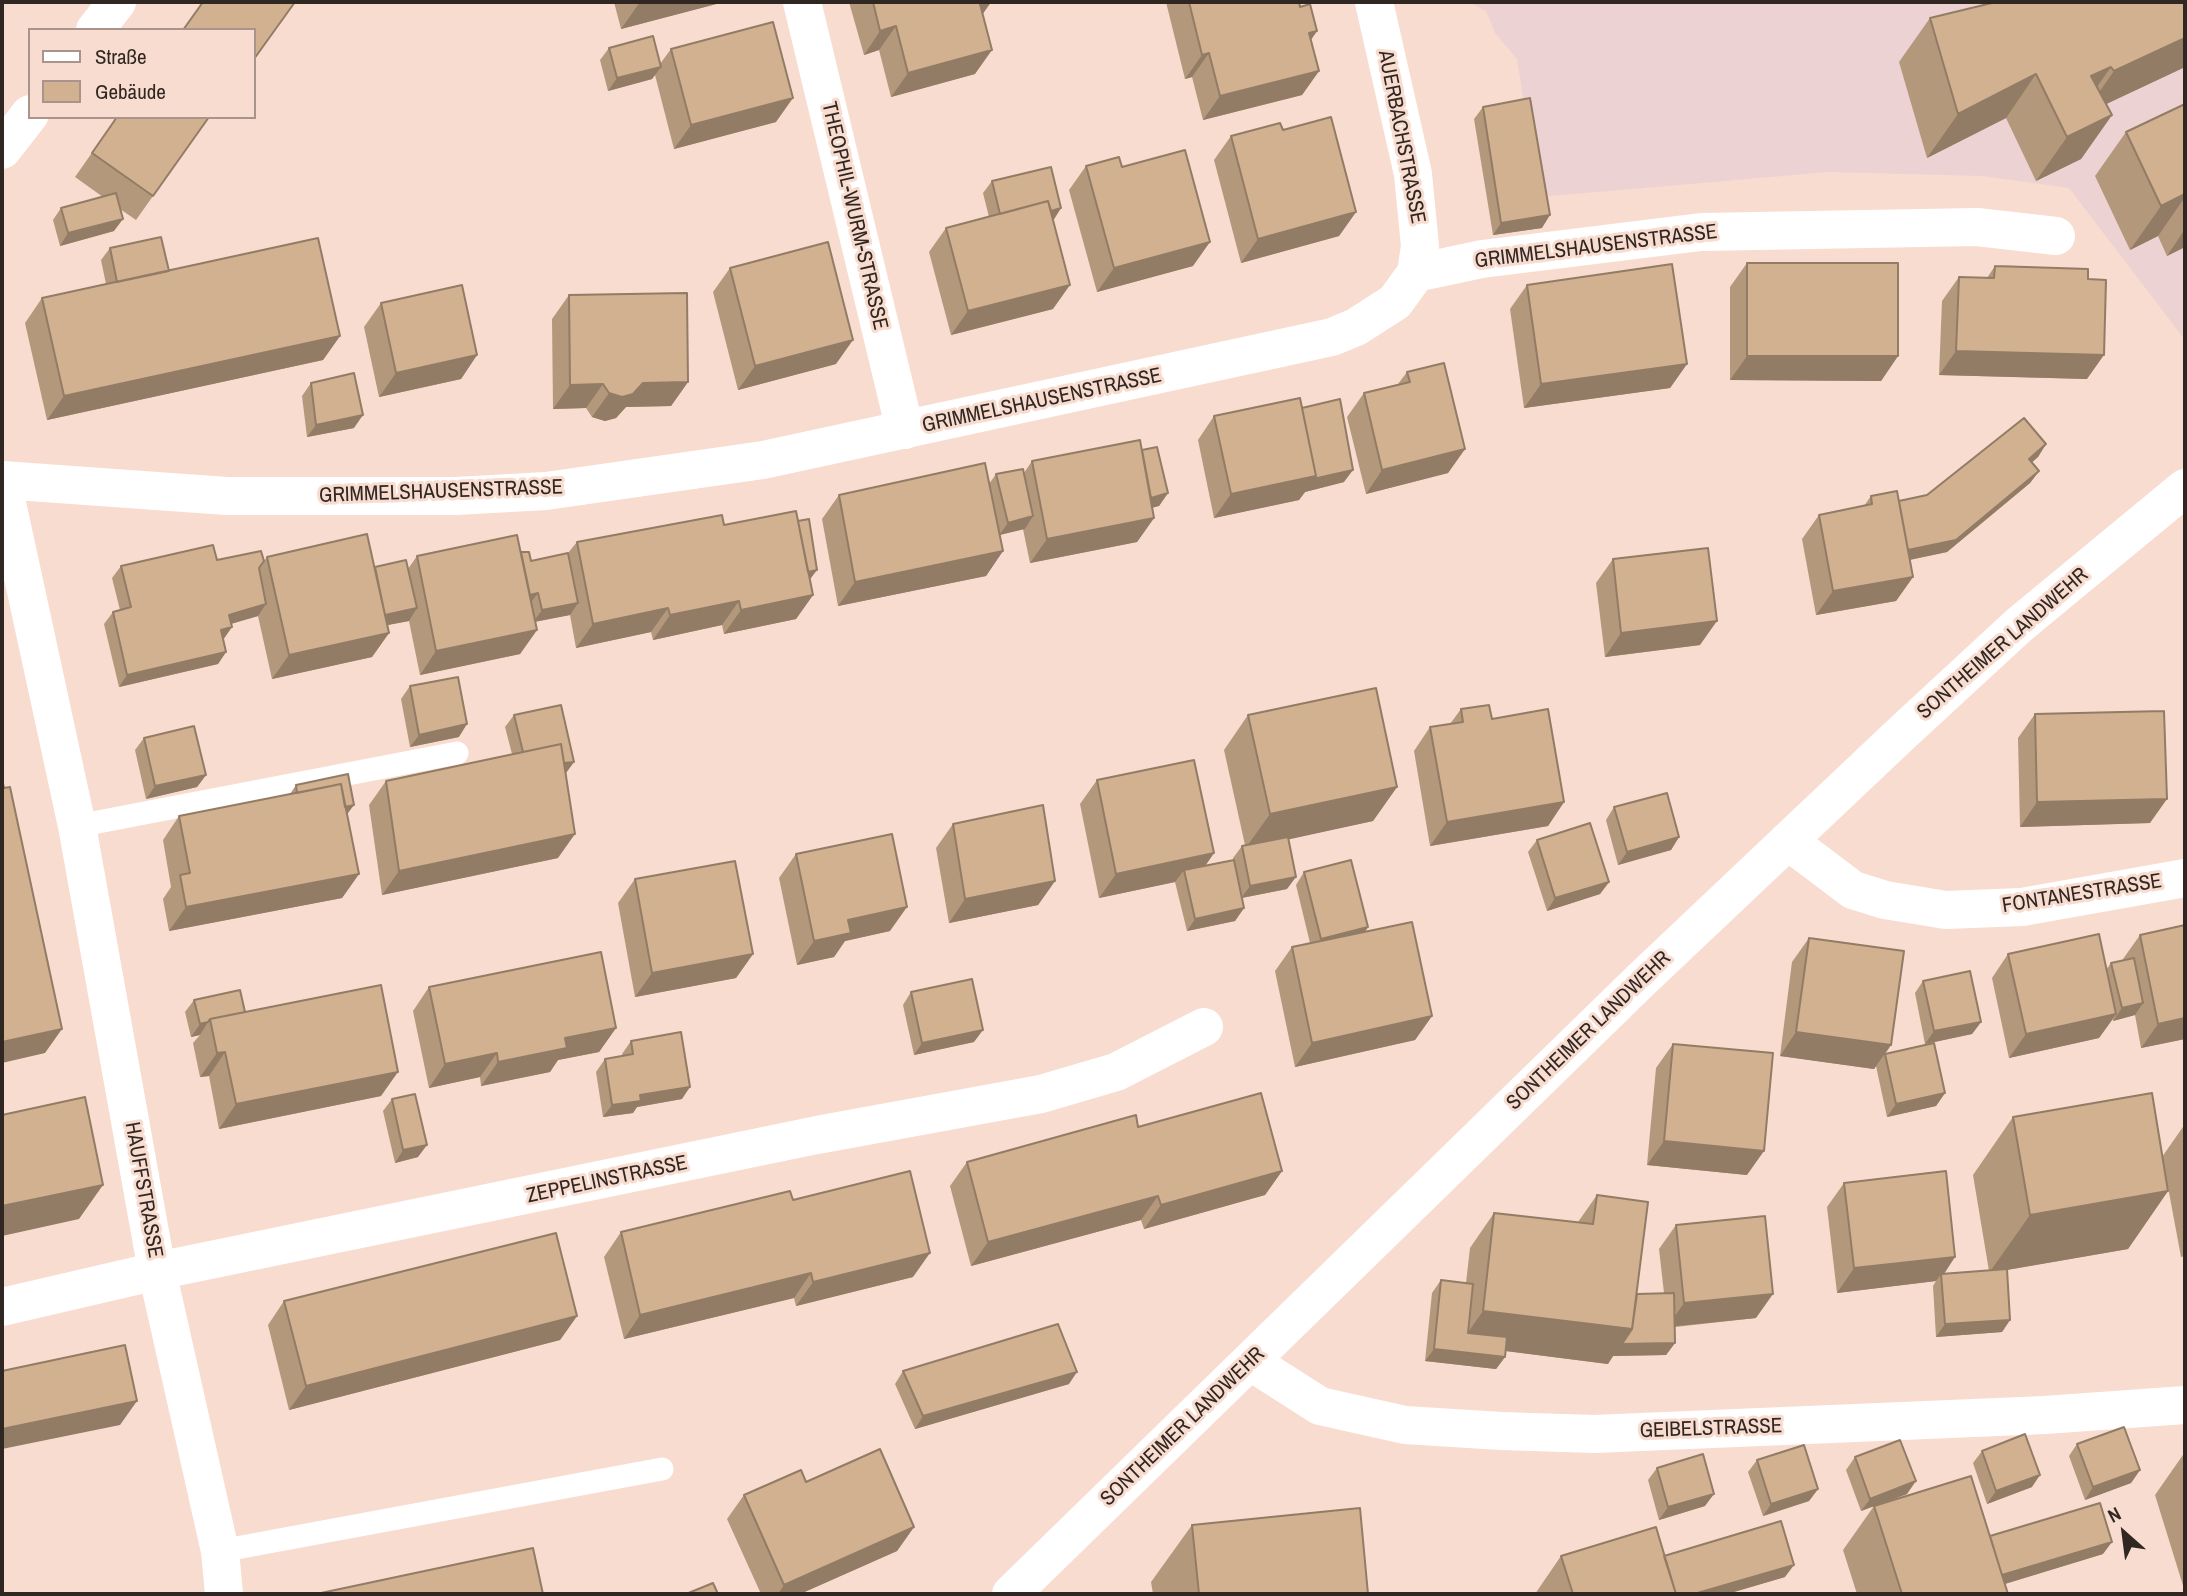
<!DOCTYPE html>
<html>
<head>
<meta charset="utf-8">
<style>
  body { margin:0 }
  #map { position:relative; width:2187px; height:1596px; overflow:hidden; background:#f8dcd0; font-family:"Archivo Narrow",sans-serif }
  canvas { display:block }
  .frame { position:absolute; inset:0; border:4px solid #312722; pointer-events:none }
  .legend { position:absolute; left:28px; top:28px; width:228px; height:91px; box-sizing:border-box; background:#f8dcd0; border:2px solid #a8948a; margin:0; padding:9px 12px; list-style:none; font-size:21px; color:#312722 }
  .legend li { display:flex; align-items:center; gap:14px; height:35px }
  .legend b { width:35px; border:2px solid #a8948a }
  .north { position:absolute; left:2089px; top:1498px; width:70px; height:70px; -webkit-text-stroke:5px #f8dcd0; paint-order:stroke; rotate:332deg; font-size:19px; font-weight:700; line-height:28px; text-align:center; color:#312722 }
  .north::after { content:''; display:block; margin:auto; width:24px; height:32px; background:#312722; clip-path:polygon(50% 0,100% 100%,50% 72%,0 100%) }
</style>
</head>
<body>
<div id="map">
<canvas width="2187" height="1596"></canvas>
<div class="frame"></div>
<ul class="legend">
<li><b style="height:9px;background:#fff"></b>Straße</li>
<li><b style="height:19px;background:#d1b190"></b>Gebäude</li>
</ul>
<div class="north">N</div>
</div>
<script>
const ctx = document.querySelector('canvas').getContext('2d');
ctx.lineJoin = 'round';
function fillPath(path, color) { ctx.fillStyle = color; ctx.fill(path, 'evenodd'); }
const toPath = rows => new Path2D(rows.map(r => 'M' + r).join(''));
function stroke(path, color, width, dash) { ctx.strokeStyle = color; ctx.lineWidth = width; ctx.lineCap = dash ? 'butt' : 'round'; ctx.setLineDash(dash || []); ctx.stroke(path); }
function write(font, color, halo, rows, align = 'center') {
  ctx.font = font + ' "Archivo Narrow",sans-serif'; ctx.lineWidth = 6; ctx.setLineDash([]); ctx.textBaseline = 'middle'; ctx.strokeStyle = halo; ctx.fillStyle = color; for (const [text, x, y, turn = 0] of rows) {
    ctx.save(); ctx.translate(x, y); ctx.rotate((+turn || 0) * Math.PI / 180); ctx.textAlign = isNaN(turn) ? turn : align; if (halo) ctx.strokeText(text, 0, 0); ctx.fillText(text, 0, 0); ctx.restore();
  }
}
const education = toPath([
  [1457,2,2185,2,2185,340,2069,188,1982,176,1829,172,1539,197,1517,59,1495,33,1486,11,1471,3]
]);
const lane = toPath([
  [77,826,457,753],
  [220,1551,662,1469]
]);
const street = toPath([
  [802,2,905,430],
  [1374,2,1413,174,1420,246,1416,273],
  [95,30,117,2],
  [2,150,30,114],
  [2,480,227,496,456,496,546,491,763,460,1332,337,1356,327,1395,302,1416,273,1482,259,1701,232,1977,227,2056,236],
  [2,480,77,826,157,1271,220,1551,224,1594],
  [1788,841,1853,890,1885,900,1946,910,2022,907,2185,878],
  [2,1307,157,1271,817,1135,1041,1094,1116,1072,1204,1027],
  [1251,1362,1320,1406,1405,1425,1501,1431,1594,1434,2045,1415,2185,1405]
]);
const secondary = toPath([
  [1011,1594,1642,979,1901,734,2019,625,2185,488]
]);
const wall = toPath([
  [614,2,724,2,621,29],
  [849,2,991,2,982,15,975,74,891,97,879,50,864,55],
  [1166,2,1299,2,1300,7,1317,31,1311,40,1319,71,1302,95,1203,120,1192,77,1185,79],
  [1930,18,2185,67,2106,104,2112,115,2081,159,2036,181,2006,118,1927,158,1899,62],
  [609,48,660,64,671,49,776,122,674,149,655,75,652,79,608,91,600,60],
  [2185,104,2185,247,2167,256,2158,236,2130,250,2095,176,2126,132],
  [1483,107,1542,228,1493,235,1474,119],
  [117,117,209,117,136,220,120,209,114,231,60,246,53,220,61,208,103,197,75,177],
  [1283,130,1356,212,1339,236,1241,263,1214,160,1231,136],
  [1086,166,1122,167,1193,266,1097,292,1069,190],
  [992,181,1061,208,1053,220,1053,309,951,335,929,252,946,228,989,217,983,193],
  [110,248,169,271,340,336,323,360,47,420,25,323,42,298,106,284,101,260],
  [1747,263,1898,356,1881,381,1730,380,1730,287],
  [1995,266,2088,279,2087,379,1939,375,1942,301,1959,277,1987,278],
  [730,268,836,364,738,390,713,292],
  [1527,285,1687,364,1670,388,1524,408,1510,309],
  [569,295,688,382,671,406,626,407,616,418,605,421,592,417,586,408,553,409,552,319],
  [381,303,477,355,461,379,379,397,364,327],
  [1407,372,1465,449,1448,473,1366,494,1347,417,1364,393,1398,384],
  [311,383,354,428,307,437,302,396],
  [1302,408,1344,482,1305,492,1299,500,1214,518,1198,440,1214,416],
  [2046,444,2038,457,2032,462,2039,471,2030,483,1947,552,1910,560,1913,577,1896,601,1816,615,1802,539,1819,515,1864,506,1871,496,1899,501,1927,495],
  [1142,450,1168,493,1159,506,1152,507,1154,518,1137,542,1030,563,1023,529,1000,535,1003,551,986,576,838,606,822,519,839,495,989,484,996,474,1024,473,1032,461],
  [724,525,810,580,813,595,796,619,724,634,722,625,653,640,651,632,576,648,570,615,535,622,537,630,520,654,420,675,409,621,388,625,389,633,372,657,272,679,258,616,231,624,232,627,223,639,226,652,218,664,119,687,104,624,113,612,120,610,112,578,121,566,217,560,264,561,267,557,375,567,408,569,417,556,521,552,531,561,568,553,577,542],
  [1613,559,1700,645,1605,657,1596,583],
  [410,686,459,737,410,747,401,699],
  [1461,709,1492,719,1564,802,1548,826,1430,846,1414,751,1430,727,1450,724],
  [2035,714,2150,823,2020,827,2018,738],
  [514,715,574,762,566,773,558,858,382,895,369,805,386,781,512,754,505,727],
  [1248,715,1397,787,1373,821,1288,839,1287,889,1242,898,1244,908,1235,921,1187,931,1175,882,1099,898,1080,804,1097,780,1214,853,1206,865,1233,860,1233,858,1242,846,1245,845,1224,750],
  [144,738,206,775,197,787,146,799,135,750],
  [296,785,347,814,359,874,342,898,169,931,163,899,171,887,163,840,179,816,290,794],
  [1614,807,1679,837,1671,850,1618,865,1606,820],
  [953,824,1055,881,1038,905,949,923,936,848],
  [1537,840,1609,882,1600,894,1547,911,1528,852],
  [796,854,890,931,845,941,834,957,797,965,779,878],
  [1304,872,1368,927,1365,932,1432,1016,1415,1040,1295,1067,1275,971,1292,947,1310,943,1296,885],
  [635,879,753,954,736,978,635,997,618,903],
  [2140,935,2185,1039,2141,1048,2135,1015,2113,1021,2113,1019,2099,1038,2009,1058,1992,978,2008,954,2106,970,2111,963,2124,961,2123,959],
  [1809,938,1891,1045,1885,1054,1945,1093,1936,1106,1887,1117,1876,1066,1874,1069,1780,1056,1792,962],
  [1923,981,1981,1022,1972,1034,1925,1044,1915,993],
  [429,987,616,1028,599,1052,558,1060,550,1072,481,1086,480,1077,429,1088,413,1011],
  [911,992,974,1042,914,1055,903,1005],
  [194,1000,245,1012,381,1096,219,1129,209,1076,200,1077,193,1043,200,1035,191,1037,185,1012],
  [631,1041,682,1099,637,1107,633,1113,603,1117,596,1072,605,1059,623,1056,622,1054],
  [1673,1044,1747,1175,1647,1165,1656,1068],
  [392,1099,418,1157,395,1163,383,1111],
  [2013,1117,2162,1157,2185,1124,2185,1256,2181,1257,2168,1187,2168,1191,2128,1249,2007,1270,2010,1320,2002,1332,1936,1337,1933,1286,1936,1281,1837,1293,1827,1207,1844,1183,1944,1274,1989,1271,1973,1175],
  [1138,1127,1282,1171,1265,1195,1144,1229,1141,1220,971,1266,950,1186,967,1162],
  [1597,1195,1637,1294,1664,1293,1659,1249,1676,1225,1756,1318,1675,1327,1675,1343,1666,1355,1613,1356,1608,1364,1505,1351,1505,1357,1496,1369,1425,1361,1432,1293,1441,1280,1466,1283,1470,1248,1494,1213,1578,1222],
  [793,1200,913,1277,796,1306,794,1298,624,1339,604,1257,621,1232],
  [284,1301,577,1316,560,1340,289,1410,268,1325],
  [903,1371,1069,1384,915,1429,895,1384],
  [2077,1444,2140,1470,2131,1483,2085,1500,2069,1456],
  [1982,1451,2032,1487,1987,1504,1973,1463],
  [2185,1452,2185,1592,2155,1495],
  [1855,1457,1907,1494,1879,1505,1990,1536,2103,1554,2005,1584,2008,1594,1857,1594,1843,1550,1874,1506,1861,1511,1846,1470],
  [1757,1460,1818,1489,1809,1501,1763,1516,1748,1472],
  [1657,1468,1705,1506,1659,1520,1648,1480],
  [806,1482,914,1527,897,1551,800,1594,761,1594,727,1519,744,1495],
  [1192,1525,1368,1594,1153,1594,1151,1582],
  [1561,1556,1664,1556,1785,1577,1727,1594,1535,1594]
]);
const shadedWall = toPath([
  [640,2,724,2,621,29],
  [988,2,991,2,975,25,980,4],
  [896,26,879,50,864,55,880,31],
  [1317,31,1300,55,1309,33],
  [2185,38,2185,67,2083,115,2114,71],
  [992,50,975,74,891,97,908,73],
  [1209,53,1192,77,1185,79,1202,55],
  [661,67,652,79,608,91,617,78],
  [2111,67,2080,111,2091,76],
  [1319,71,1302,95,1203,120,1220,96],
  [2036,74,2006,118,1927,158,1958,114],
  [793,98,776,122,674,149,691,125],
  [2112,115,2081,159,2036,181,2067,137],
  [2185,194,2185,197,2158,236,2130,250,2161,206],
  [1061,208,1053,221,1002,223],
  [1356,212,1339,236,1241,263,1258,239],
  [1550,215,1542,228,1493,235,1501,223],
  [123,219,114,231,60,246,68,233],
  [2185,229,2185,247,2167,256],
  [1210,242,1193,266,1097,292,1114,268],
  [1070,285,1053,309,951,335,968,311],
  [340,336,323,360,47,420,64,396],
  [853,340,836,364,738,390,755,366],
  [1956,351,2104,355,2087,379,1939,375],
  [477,355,461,379,379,397,396,373],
  [1747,356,1898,356,1881,381,1730,380],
  [1687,364,1670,388,1524,408,1541,384],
  [688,382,671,406,626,407,616,418,605,421,592,417,609,393,643,383],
  [603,384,586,408,553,409,570,385],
  [363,415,354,428,307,437,316,425],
  [2046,444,2038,457,2021,472,2029,459],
  [1465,449,1448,473,1366,494,1382,470],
  [1353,470,1344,482,1305,492,1299,500,1214,518,1231,494,1316,476],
  [2039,471,2030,483,1947,552,1889,564,1897,552],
  [1168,493,1159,506,1133,513,1141,500],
  [1033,516,1025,529,999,535,1008,523],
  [1154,518,1137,542,1030,563,1047,539],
  [1003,551,986,576,838,606,855,582],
  [817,570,808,582,798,574],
  [1913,577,1896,601,1816,615,1833,591],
  [538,593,529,605,520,598],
  [813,595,796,619,724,634,741,610],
  [739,601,722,625,653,640,670,615],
  [578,603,570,615,533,622,542,610],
  [266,604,258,616,220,627,229,615],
  [417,608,409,621,366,629,375,617],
  [668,608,651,632,576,648,593,624],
  [1717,621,1700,645,1605,657,1621,633],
  [232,627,223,640,221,630],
  [537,630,520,654,420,675,436,651],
  [389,633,372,657,272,679,289,655],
  [226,652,218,664,119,687,127,675],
  [467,724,459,737,410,747,419,735],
  [574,762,565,774,554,764],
  [206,775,197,787,146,799,155,786],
  [1397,787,1373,821,1245,849,1270,814],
  [2167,799,2150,823,2020,827,2037,802],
  [1564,802,1548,826,1430,846,1447,822],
  [354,805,345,817,336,809],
  [575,834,558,858,382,895,399,871],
  [1679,837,1671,850,1618,865,1627,852],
  [1214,853,1197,877,1184,870,1175,882,1099,898,1116,874],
  [359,874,342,898,169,931,186,907],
  [1296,877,1287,889,1241,898,1250,886],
  [1055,881,1038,905,949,923,965,899],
  [1609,882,1600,894,1547,911,1555,898],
  [907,907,890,931,845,941,834,957,797,965,814,941,848,920],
  [1244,908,1235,921,1187,931,1195,919],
  [1368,927,1360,939,1312,951,1321,939],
  [753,954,736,978,635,997,652,973],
  [2143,1003,2135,1015,2113,1021,2122,1008],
  [2116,1014,2099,1038,2009,1058,2026,1034],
  [1432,1016,1415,1040,1295,1067,1312,1043],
  [2185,1018,2185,1039,2141,1048,2158,1024],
  [208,1022,200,1035,191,1037,200,1024],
  [1981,1022,1972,1034,1925,1044,1934,1031],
  [616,1028,599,1052,558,1060,550,1072,481,1086,498,1062,565,1038],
  [62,1029,45,1053,2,1063,2,1042],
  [983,1030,974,1042,914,1055,922,1043],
  [1796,1032,1891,1045,1874,1069,1780,1056],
  [225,1052,209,1076,200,1077,217,1053],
  [497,1053,480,1077,429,1088,445,1064],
  [398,1072,381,1096,219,1129,236,1104],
  [690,1087,682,1099,637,1107,633,1113,603,1117,612,1105,640,1095],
  [1945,1093,1936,1106,1887,1117,1896,1104],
  [1664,1141,1764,1151,1747,1175,1647,1165],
  [427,1145,418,1157,395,1163,403,1150],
  [1282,1171,1265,1195,1144,1229,1161,1205],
  [103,1185,79,1219,2,1236,2,1206],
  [2168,1191,2128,1249,1989,1273,2030,1215],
  [1158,1196,1141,1220,971,1266,988,1242],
  [930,1253,913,1277,796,1306,813,1282],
  [1955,1257,1942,1277,1941,1274,1936,1281,1837,1293,1854,1268],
  [811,1273,794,1298,624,1339,640,1315],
  [1773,1294,1756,1318,1667,1327,1684,1303],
  [1483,1311,1632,1329,1675,1343,1666,1355,1613,1356,1608,1364,1459,1345],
  [577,1316,560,1340,289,1410,306,1386],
  [2010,1320,2002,1332,1936,1337,1945,1324],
  [1434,1349,1505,1357,1496,1369,1425,1361],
  [1077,1372,1069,1384,915,1429,923,1416],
  [137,1401,120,1425,2,1449,2,1429],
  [2140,1470,2131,1483,2085,1500,2093,1487],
  [2040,1475,2032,1487,1987,1504,1996,1491],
  [1916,1481,1907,1494,1861,1511,1870,1499],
  [1818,1489,1809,1501,1763,1516,1771,1504],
  [1714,1494,1705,1506,1659,1520,1668,1507],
  [914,1527,897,1551,800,1594,778,1594,784,1585],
  [2112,1542,2103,1554,1988,1589,1996,1577],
  [1794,1565,1785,1577,1727,1594,1694,1594]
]);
const building = toPath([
  [203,2,295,2,254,59,254,30,183,30,203,2],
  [873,2,988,2,980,4,992,50,908,73,896,26,880,31,873,2],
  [1189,2,1299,2,1300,7,1310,4,1317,31,1309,33,1319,71,1220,96,1209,53,1202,55,1189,2],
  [1996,2,2185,2,2185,38,2114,71,2111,67,2091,76,2112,115,2067,137,2036,74,1958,114,1930,18,1996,2],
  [773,22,793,98,691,125,671,49,773,22],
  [653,36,661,67,617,78,609,48,653,36],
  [1530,98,1550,215,1501,223,1483,107,1530,98],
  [2185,104,2185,194,2161,206,2126,132,2185,104],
  [117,117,209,117,153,196,92,153,117,117],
  [1331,117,1356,212,1258,239,1231,136,1280,123,1283,130,1331,117],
  [1185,150,1210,242,1114,268,1086,166,1119,157,1122,167,1185,150],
  [1051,167,1061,208,1051,211,1048,201,1000,214,992,181,1051,167],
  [116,193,123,219,68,233,61,208,116,193],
  [1048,201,1070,285,968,311,946,228,1048,201],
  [161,237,169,271,117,282,110,248,161,237],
  [318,238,340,336,64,396,42,298,318,238],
  [828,242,853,340,755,366,730,268,828,242],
  [1747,263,1898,263,1898,356,1747,356,1747,263],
  [1672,264,1687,364,1541,384,1527,285,1672,264],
  [1995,266,2088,269,2088,279,2106,280,2104,355,1956,351,1959,277,1994,278,1995,266],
  [462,285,477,355,396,373,381,303,462,285],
  [687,293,688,382,643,383,633,394,622,397,609,393,603,384,570,385,569,295,687,293],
  [1444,363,1465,449,1382,470,1364,393,1410,382,1407,372,1444,363],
  [354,373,363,415,316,425,311,383,354,373],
  [1300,398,1316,476,1231,494,1214,416,1300,398],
  [1340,399,1353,470,1313,479,1316,476,1302,408,1340,399],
  [2024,418,2046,444,2029,459,2039,471,1956,540,1908,550,1899,501,1927,495,2024,418],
  [1140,440,1154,518,1047,539,1032,461,1140,440],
  [1157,447,1168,493,1151,498,1142,450,1157,447],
  [985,463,1003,551,855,582,839,495,985,463],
  [1023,469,1033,516,1008,523,996,474,1023,469],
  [1897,491,1913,577,1833,591,1819,515,1872,504,1871,496,1897,491],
  [796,511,813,595,741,610,739,601,670,615,668,608,593,624,577,542,722,515,724,525,796,511],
  [809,519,817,570,808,572,798,521,809,519],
  [367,534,389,633,289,655,267,557,367,534],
  [517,535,537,630,436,651,417,556,517,535],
  [213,545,217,560,261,551,264,561,259,568,266,604,229,615,232,627,221,630,226,652,127,675,113,612,131,607,121,566,213,545],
  [1708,548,1717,621,1621,633,1613,559,1708,548],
  [521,552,529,552,531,561,568,553,578,603,542,610,538,593,530,595,521,552],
  [406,560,417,608,385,615,375,567,406,560],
  [458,677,467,724,419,735,410,686,458,677],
  [1376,688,1397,787,1270,814,1248,715,1376,688],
  [561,705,574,762,564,763,561,744,523,752,514,715,561,705],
  [1489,705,1492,719,1548,709,1564,802,1447,822,1430,727,1463,722,1461,709,1489,705],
  [2164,711,2167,799,2037,802,2035,714,2164,711],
  [194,726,206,775,155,786,144,738,194,726],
  [561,744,575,834,399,871,386,781,561,744],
  [1194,760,1214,853,1116,874,1097,780,1194,760],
  [348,774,354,805,345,807,341,784,297,793,296,785,348,774],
  [2,779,4,788,10,787,62,1029,2,1042,2,779],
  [341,784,359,874,186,907,180,875,190,873,179,816,341,784],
  [1667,793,1679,837,1627,852,1614,807,1667,793],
  [1043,805,1055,881,965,899,953,824,1043,805],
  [1590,823,1609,882,1555,898,1537,840,1590,823],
  [892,834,907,907,848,920,851,933,814,941,796,854,892,834],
  [1288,837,1296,877,1250,886,1242,846,1288,837],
  [1234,860,1244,908,1195,919,1184,870,1234,860],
  [1351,860,1368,927,1321,939,1304,872,1351,860],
  [735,861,753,954,652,973,635,879,735,861],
  [1412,922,1432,1016,1312,1043,1292,947,1412,922],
  [2185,925,2185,1018,2158,1024,2140,935,2185,925],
  [2099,934,2116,1014,2026,1034,2008,954,2099,934],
  [1809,938,1904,951,1891,1045,1796,1032,1809,938],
  [601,952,616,1028,565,1038,567,1048,498,1062,497,1053,445,1064,429,987,601,952],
  [2134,958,2143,1003,2122,1008,2111,963,2134,958],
  [1970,971,1981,1022,1934,1031,1923,981,1970,971],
  [972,979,983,1030,922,1043,911,992,972,979],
  [381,985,398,1072,236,1104,225,1052,217,1053,210,1019,381,985],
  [240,990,245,1012,210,1019,208,1022,200,1024,194,1000,240,990],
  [681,1032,690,1087,640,1095,641,1101,612,1105,605,1059,633,1054,631,1041,681,1032],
  [1934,1043,1945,1093,1896,1104,1885,1054,1934,1043],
  [1673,1044,1773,1053,1764,1151,1664,1141,1673,1044],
  [1261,1093,1282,1171,1161,1205,1158,1196,988,1242,967,1162,1136,1115,1138,1127,1261,1093],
  [2152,1093,2168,1191,2030,1215,2013,1117,2152,1093],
  [415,1094,427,1145,403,1150,392,1099,415,1094],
  [85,1097,103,1185,2,1206,2,1115,85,1097],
  [910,1171,930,1253,813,1282,811,1273,640,1315,621,1232,790,1191,793,1200,910,1171],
  [1946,1171,1955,1257,1854,1268,1844,1183,1946,1171],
  [1597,1195,1648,1202,1632,1329,1483,1311,1494,1213,1593,1224,1597,1195],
  [1765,1216,1773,1294,1684,1303,1676,1225,1765,1216],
  [556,1233,577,1316,306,1386,284,1301,556,1233],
  [2007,1269,2010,1320,1945,1324,1941,1274,2007,1269],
  [1441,1280,1473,1284,1468,1333,1507,1337,1505,1357,1434,1349,1441,1280],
  [1674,1293,1675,1343,1622,1344,1632,1329,1637,1294,1674,1293],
  [1058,1324,1077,1372,923,1416,903,1371,1058,1324],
  [125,1345,137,1401,2,1429,2,1371,125,1345],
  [2124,1427,2140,1470,2093,1487,2077,1444,2124,1427],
  [2025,1434,2040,1475,1996,1491,1982,1451,2025,1434],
  [1900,1440,1916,1481,1870,1499,1855,1457,1900,1440],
  [1804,1445,1818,1489,1771,1504,1757,1460,1804,1445],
  [880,1449,914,1527,784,1585,744,1495,801,1470,806,1482,880,1449],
  [1703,1454,1714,1494,1668,1507,1657,1468,1703,1454],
  [1971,1476,2008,1594,1902,1594,1874,1506,1971,1476],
  [2100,1503,2112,1542,2002,1575,1990,1536,2100,1503],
  [1360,1508,1368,1594,1199,1594,1192,1525,1360,1508],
  [1781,1521,1794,1565,1694,1594,1676,1594,1664,1556,1781,1521],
  [1656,1527,1676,1594,1573,1594,1561,1556,1656,1527],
  [533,1548,543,1594,321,1594,321,1593,533,1548],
  [713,1583,718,1594,686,1594,713,1583]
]);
const streetNames = [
  ["AUERBACHSTRASSE",1401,137,79],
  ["THEOPHIL-WURM-STRASSE",854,216,77],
  ["GRIMMELSHAUSENSTRASSE",1596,247,-7],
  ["GRIMMELSHAUSENSTRASSE",1042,401,-12],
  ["GRIMMELSHAUSENSTRASSE",441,492,-2],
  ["SONTHEIMER LANDWEHR",2003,644,-41],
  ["FONTANESTRASSE",2082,894,-9],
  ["SONTHEIMER LANDWEHR",1589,1031,-44],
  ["ZEPPELINSTRASSE",607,1180,-12],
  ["HAUFFSTRASSE",143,1190,80],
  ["SONTHEIMER LANDWEHR",1183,1427,-44],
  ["GEIBELSTRASSE",1711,1429,-2]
];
fillPath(education, '#ecd2d2');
stroke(lane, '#fff', 23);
stroke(street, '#fff', 38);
stroke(secondary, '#fff', 38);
fillPath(wall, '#b4987c');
fillPath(shadedWall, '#927c65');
fillPath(building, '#d1b190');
stroke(building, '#927c65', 2);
write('21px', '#312722', '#f8dcd0', streetNames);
</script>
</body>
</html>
